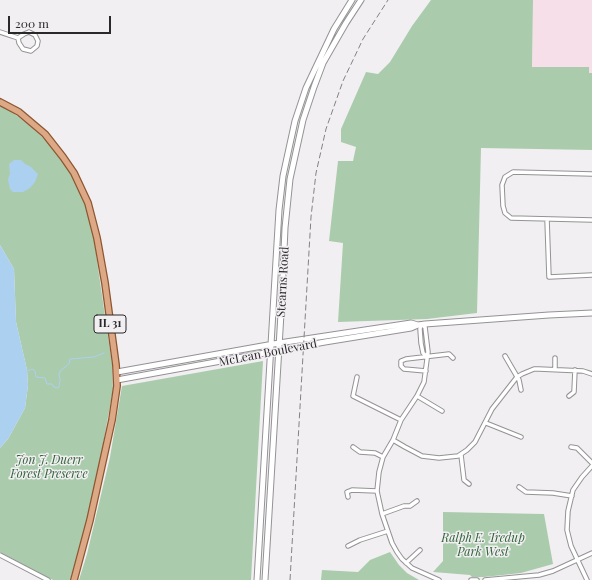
<!DOCTYPE html>
<html>
<head>
<meta charset="utf-8">
<style>
  body { margin:0 }
  #map { position:relative; width:592px; height:580px; overflow:hidden; background:#f2eff2; font-family:"Playfair Display",serif }
  canvas { display:block }
  .scale { position:absolute; left:8px; top:16px; width:103px; height:18px; box-sizing:border-box; border:2px solid #2a292a; border-top:0; padding-left:5px; font-size:12px; line-height:14px; white-space:nowrap; color:#2a292a; -webkit-text-stroke:3px #f2eff2; paint-order:stroke }
</style>
</head>
<body>
<div id="map">
<canvas width="592" height="580"></canvas>
<div class="scale">200 m</div>
</div>
<script>
const ctx = document.querySelector('canvas').getContext('2d');
ctx.lineJoin = 'round';
function fillPath(path, color) { ctx.fillStyle = color; ctx.fill(path, 'evenodd'); }
const toPath = rows => new Path2D(rows.map(r => 'M' + r).join(''));
function stroke(path, color, width, dash) { ctx.strokeStyle = color; ctx.lineWidth = width; ctx.lineCap = dash ? 'butt' : 'round'; ctx.setLineDash(dash || []); ctx.stroke(path); }
function write(font, color, halo, rows, align = 'center') {
  ctx.font = font + ' "Playfair Display",serif'; ctx.lineWidth = 3; ctx.setLineDash([]); ctx.textBaseline = 'middle'; ctx.strokeStyle = halo; ctx.fillStyle = color; for (const [text, x, y, turn = 0] of rows) {
    ctx.save(); ctx.translate(x, y); ctx.rotate((+turn || 0) * Math.PI / 180); ctx.textAlign = isNaN(turn) ? turn : align; if (halo) ctx.strokeText(text, 0, 0); ctx.fillText(text, 0, 0); ctx.restore();
  }
}
const industrial = toPath([
  [533,0,592,0,592,73,589,73,589,67,532,67]
]);
const green = toPath([
  [431,0,533,0,532,67,589,67,589,73,592,73,592,150,481,148,477,313,427,319,338,322,343,243,329,241,338,161,353,161,356,147,341,142,341,129,366,72,378,74,390,62,412,26],
  [0,106,12,112,25,122,47,141,68,167,84,199,88,213,94,240,112,364,113,390,99,466,83,535,70,580,53,580,0,552,0,448,8,439,25,408,28,385,27,370,16,322,14,269,0,245],
  [263,361,251,580,79,580,87,554,110,457,122,386],
  [443,512,544,514,553,564,521,573,484,577,472,577,470,575,433,572,443,561],
  [390,552,399,565,407,573,419,580,321,580,322,570,358,572,370,560]
]);
const water = toPath([
  [14,160,21,160,25,164,31,167,38,174,35,182,30,188,23,192,13,192,10,189,8,179,10,174,9,164],
  [0,245,14,269,16,322,27,370,28,385,25,408,8,439,0,448]
]);
const stream = toPath([
  [27,371,32,369,35,371,36,377,45,378,47,384,52,384,54,387,57,388,59,387,60,380,59,374,61,370,69,364,70,359,94,357,104,353]
]);
const minor = toPath([
  [0,32,18,38],
  [29,32,35,35,38,41,37,46,31,51,23,49,19,43,18,38,24,34,29,32],
  [592,174,513,172,505,177,502,185,503,206,505,213,511,218,592,220],
  [547,219,549,277,592,275],
  [421,324,425,327,428,352,424,382,417,396,401,420,393,440,383,457,379,472,377,491,382,514,392,543,397,552,402,559,412,568,439,580],
  [421,324,420,329,421,343,423,353,427,357],
  [505,356,519,380,521,390],
  [555,369,555,358],
  [426,371,404,369,401,366,401,361,406,359,449,354,453,358],
  [357,377,353,396,401,420],
  [417,396,442,411],
  [569,396,574,392,575,370],
  [486,423,521,437],
  [393,440,405,447,422,456,439,458,458,456,467,450,475,442,492,409,517,377,522,374,534,369,539,369,583,371,592,374],
  [353,447,360,452,375,453,383,457],
  [571,447,577,448,592,463],
  [461,455,464,480,469,484],
  [519,487,526,492,553,493,572,496],
  [348,497,347,492,352,490,377,491],
  [382,514,404,506,410,506,417,501],
  [348,546,360,540,388,531],
  [0,555,48,580],
  [406,563,420,550],
  [471,580,477,580],
  [485,580,539,575,553,571,592,553],
  [587,580,571,546,567,530,568,511,573,490,582,477,592,466]
]);
const secondary = toPath([
  [117,372,279,343,411,323,418,325],
  [117,380,325,342,411,328,418,325,425,324,549,315,592,313],
  [257,580,279,210,283,176,295,121,306,88,334,29,352,0],
  [265,580,282,297,285,228,290,179,303,120,314,87,323,63,346,23,361,0]
]);
const primary = toPath([
  [0,102,19,112,45,134,63,157,74,173,88,203,97,238,105,283,116,365,117,386,112,420,90,520,74,580]
]);
const rail = toPath([
  [290,580,311,217,316,173,326,129,343,81,363,39,388,0]
]);
const shields = [
  [110,324,32]
];
const shieldNames = [
  ["IL 31",110,324]
];
const streetNames = [
  ["Stearns Road",283,282,-87],
  ["McLean Boulevard",268,353,-11]
];
const parkNames = [
  ["Jon J. Duerr",49,460],
  ["Forest Preserve",49,474],
  ["Ralph E. Tredup",483,538],
  ["Park West",483,552]
];
fillPath(industrial, '#f7dfea');
fillPath(green, '#aaccad');
fillPath(water, '#acd0ef');
stroke(stream, '#acd0ef', 1);
stroke(minor, '#949295', 5.5);
stroke(secondary, '#949295', 7);
stroke(primary, '#8e5630', 8);
stroke(minor, '#fff', 3.5);
stroke(secondary, '#fff', 5);
stroke(primary, '#dca885', 5.5);
stroke(rail, '#838183', 1, [6, 3]);
for (const [x, y, w] of shields) { const box = new Path2D(); box.roundRect(x - w / 2, y - 9, w, 18, 3); ctx.fillStyle = '#f2eff2'; ctx.fill(box); stroke(box, '#2a292a', 1); }
write('bold 11px', '#2a292a', null, shieldNames);
write('12px', '#2a292a', '#f2eff2', streetNames);
write('italic 12px', '#2f6237', '#f2eff2', parkNames);
</script>
</body>
</html>
